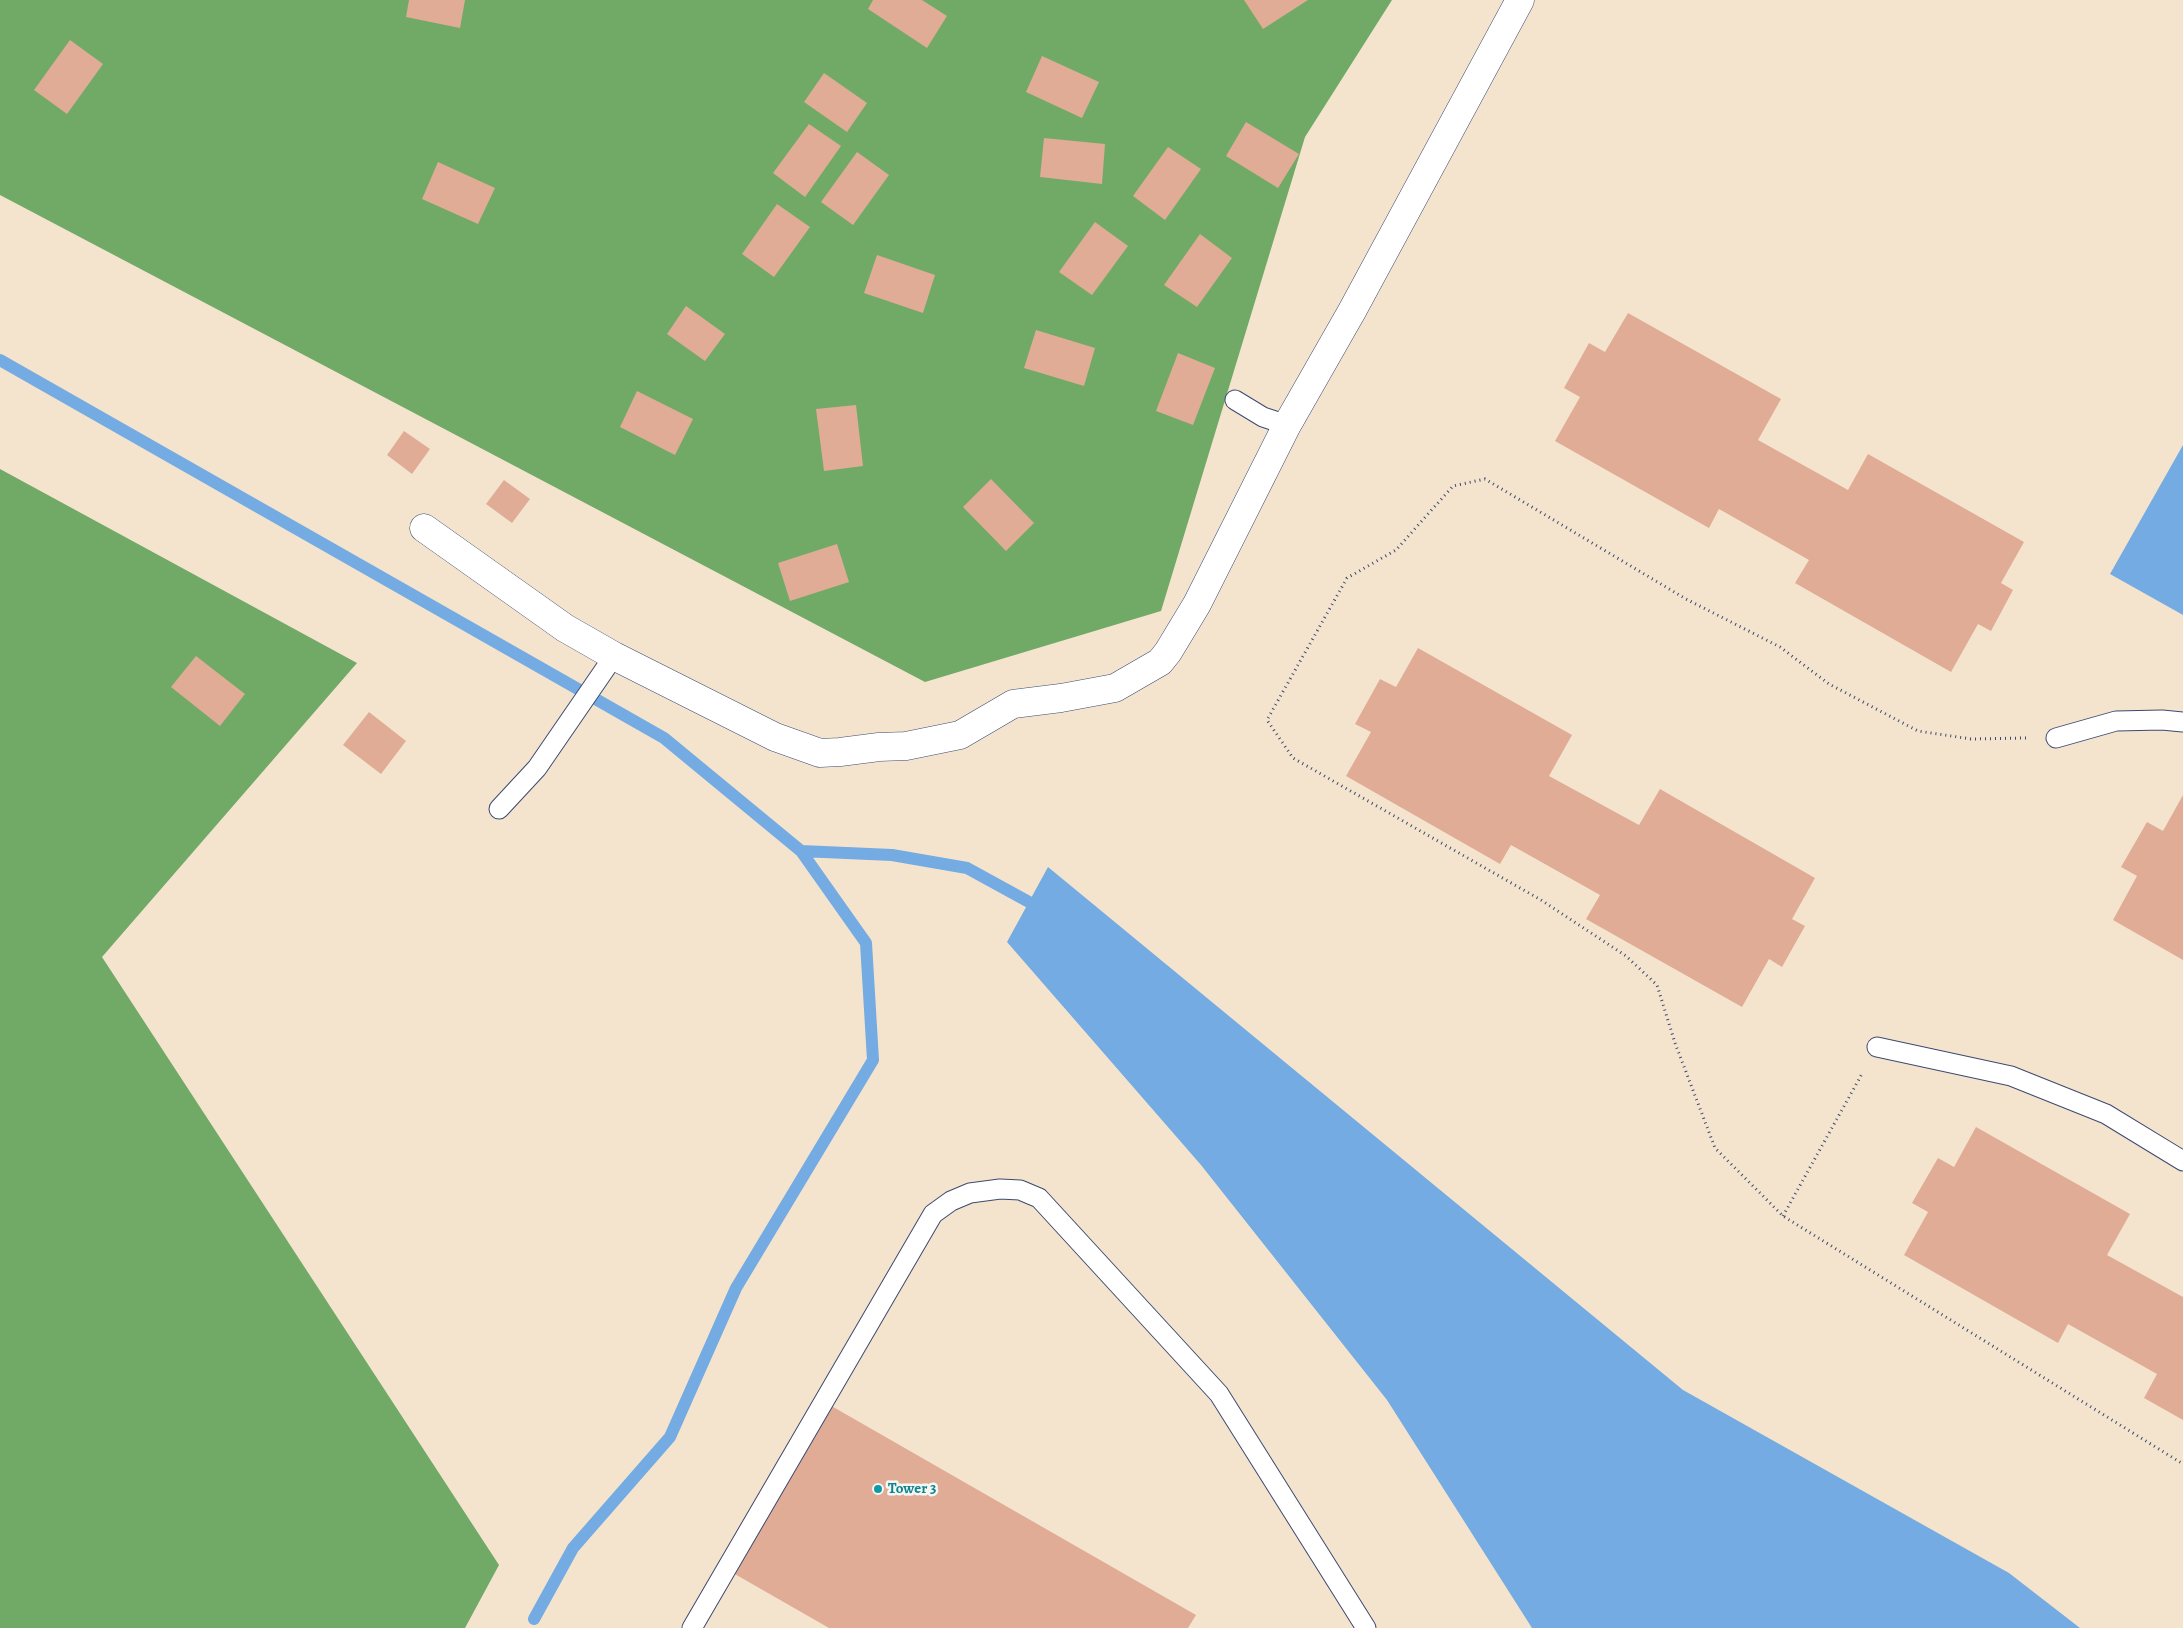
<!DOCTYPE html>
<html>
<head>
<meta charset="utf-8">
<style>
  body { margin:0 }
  canvas { display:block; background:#f4e4ce }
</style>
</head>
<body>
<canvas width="2183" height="1628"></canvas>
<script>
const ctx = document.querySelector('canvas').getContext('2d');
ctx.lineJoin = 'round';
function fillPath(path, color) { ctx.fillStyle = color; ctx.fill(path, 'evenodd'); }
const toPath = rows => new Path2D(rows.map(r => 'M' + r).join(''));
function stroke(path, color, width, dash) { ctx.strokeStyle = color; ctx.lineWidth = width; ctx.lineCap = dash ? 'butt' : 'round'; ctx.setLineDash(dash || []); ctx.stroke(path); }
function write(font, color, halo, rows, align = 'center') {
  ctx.font = font + ' Alegreya,serif'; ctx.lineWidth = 5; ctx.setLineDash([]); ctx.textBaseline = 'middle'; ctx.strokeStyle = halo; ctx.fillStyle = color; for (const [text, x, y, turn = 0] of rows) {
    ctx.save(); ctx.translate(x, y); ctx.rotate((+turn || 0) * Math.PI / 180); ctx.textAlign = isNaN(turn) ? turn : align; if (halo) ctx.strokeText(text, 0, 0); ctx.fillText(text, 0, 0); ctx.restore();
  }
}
const forest = toPath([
  [0,0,1392,0,1305,137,1161,611,925,682,0,195],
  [0,469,357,663,102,957,499,1565,465,1628,0,1628]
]);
const water = toPath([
  [2183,445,2183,615,2110,574],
  [1048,867,1683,1390,2009,1573,2080,1628,1532,1628,1387,1400,1201,1165,1007,942]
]);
const stream = toPath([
  [0,360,664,738,801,851,892,855,967,868,1029,902],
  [534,1619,573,1548,670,1437,736,1288,873,1060,866,943,801,851]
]);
const building = toPath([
  [409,0,465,0,460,28,406,17],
  [873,0,922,0,947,16,927,48,868,9],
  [1244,0,1308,0,1263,29],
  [70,40,103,64,67,114,34,90],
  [1042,56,1099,82,1082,118,1026,92],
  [824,73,867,103,847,132,804,102],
  [1246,122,1299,154,1278,188,1226,156],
  [809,124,841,146,805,197,773,173],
  [1044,138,1105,144,1102,184,1040,177],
  [1168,147,1201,169,1165,220,1133,196],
  [857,152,889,175,853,225,821,202],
  [438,162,495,188,478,224,422,199],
  [777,204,810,227,774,277,742,254],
  [1095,222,1128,246,1092,295,1059,272],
  [1200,234,1232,258,1197,307,1164,285],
  [877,255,935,275,923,313,864,293],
  [686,306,725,334,705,361,667,334],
  [1628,313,1781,399,1758,440,1848,490,1868,454,2024,542,2001,583,2013,590,1991,631,1978,624,1951,672,1795,583,1809,560,1719,509,1709,528,1555,441,1580,397,1564,388,1589,343,1605,352],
  [1036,330,1095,348,1084,386,1024,368],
  [1178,353,1215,368,1193,425,1156,411],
  [637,391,693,419,675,455,620,427],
  [856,405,863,466,824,471,816,409],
  [404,431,430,449,412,474,387,455],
  [991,479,1034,523,1006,551,963,507],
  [504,480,530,499,512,523,486,504],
  [837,544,849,582,790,601,778,563],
  [1418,648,1572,735,1549,776,1639,825,1660,789,1815,878,1792,919,1805,926,1782,967,1769,959,1742,1007,1586,919,1600,895,1511,845,1500,864,1346,776,1371,732,1355,724,1380,679,1396,687],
  [196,656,245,694,220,726,171,687],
  [369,712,406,741,381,774,343,745],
  [2183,795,2183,960,2113,920,2137,876,2121,867,2147,822,2163,831],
  [1976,1127,2130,1214,2107,1255,2183,1297,2183,1420,2144,1398,2157,1374,2068,1324,2058,1343,1904,1255,1928,1212,1912,1203,1938,1158,1954,1167],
  [828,1404,1196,1615,1188,1628,829,1628,733,1573]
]);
const path = toPath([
  [2026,738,1971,739,1918,731,1829,684,1780,647,1686,599,1485,479,1453,486,1396,550,1347,578,1267,720,1293,758,1541,900,1626,956,1657,985,1675,1043,1715,1148,1783,1216,2183,1464],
  [1783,1216,1863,1072]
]);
const service = toPath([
  [1235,400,1263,417,1287,425],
  [2056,738,2116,721,2162,720,2183,722],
  [499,809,537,768,614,656],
  [1877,1047,2011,1076,2106,1114,2183,1161],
  [692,1628,933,1214,951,1201,970,1193,1000,1189,1020,1190,1039,1198,1219,1394,1366,1628]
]);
const minor = toPath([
  [424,528,565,628,614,656,775,737,820,753,840,752,879,747,906,746,960,735,1013,704,1061,698,1115,688,1160,662,1168,652,1197,604,1287,425,1352,311,1520,0]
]);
const markers = [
  [878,1489,5,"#0f9aa8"]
];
const cultureNames = [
  ["Tower 3",888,1489]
];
fillPath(forest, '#71a967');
fillPath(water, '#74abe2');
stroke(stream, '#74abe2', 12);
fillPath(building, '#e0ac96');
stroke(service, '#3c4a6f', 21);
stroke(minor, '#3c4a6f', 29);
stroke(path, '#3c4a6f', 3, [1, 4]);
stroke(service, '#fff', 19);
stroke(minor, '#fff', 28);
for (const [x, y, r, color] of markers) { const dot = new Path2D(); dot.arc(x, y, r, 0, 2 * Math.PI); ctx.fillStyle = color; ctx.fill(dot); stroke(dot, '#f6f6f2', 2); }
write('bold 15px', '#0d838f', '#f6f6f2', cultureNames, 'left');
</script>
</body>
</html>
